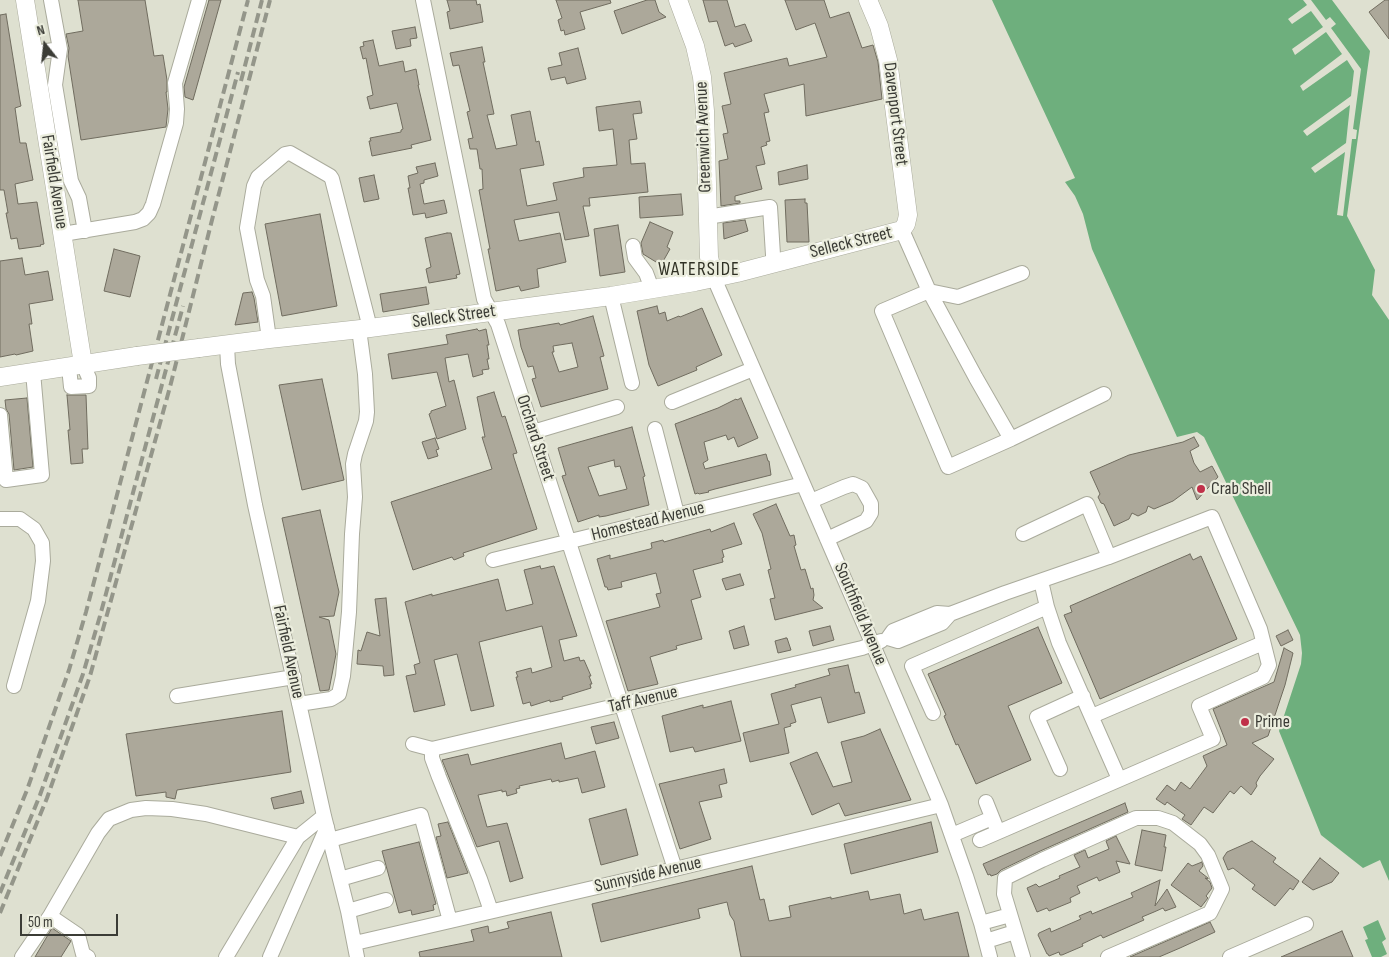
<!DOCTYPE html>
<html>
<head>
<meta charset="utf-8">
<style>
  body { margin:0 }
  #map { position:relative; width:1389px; height:957px; overflow:hidden; background:#dee0d0; font-family:"Sofia Sans Condensed",sans-serif }
  canvas { display:block }
  .north { position:absolute; left:20px; top:20px; width:50px; height:50px; -webkit-text-stroke:4px #ebeddd; paint-order:stroke; rotate:344deg; font-size:14px; font-weight:700; line-height:20px; text-align:center; color:#3b3c36 }
  .north::after { content:''; display:block; margin:auto; width:18px; height:22px; background:#3b3c36; clip-path:polygon(50% 0,100% 100%,50% 72%,0 100%) }
  .scale { position:absolute; left:20px; top:914px; width:98px; height:22px; box-sizing:border-box; border:2px solid #3b3c36; border-top:0; padding-left:6px; font-size:15px; line-height:18px; white-space:nowrap; color:#3b3c36; -webkit-text-stroke:4px #ebeddd; paint-order:stroke }
</style>
</head>
<body>
<div id="map">
<canvas width="1389" height="957"></canvas>
<div class="north">N</div>
<div class="scale">50 m</div>
</div>
<script>
const ctx = document.querySelector('canvas').getContext('2d');
ctx.lineJoin = 'round';
function fillPath(path, color) { ctx.fillStyle = color; ctx.fill(path, 'evenodd'); }
const toPath = rows => new Path2D(rows.map(r => 'M' + r).join(''));
function stroke(path, color, width, dash) { ctx.strokeStyle = color; ctx.lineWidth = width; ctx.lineCap = dash ? 'butt' : 'round'; ctx.setLineDash(dash || []); ctx.stroke(path); }
function write(font, color, halo, rows, align = 'center') {
  ctx.font = font + ' "Sofia Sans Condensed",sans-serif'; ctx.lineWidth = 4.5; ctx.setLineDash([]); ctx.textBaseline = 'middle'; ctx.strokeStyle = halo; ctx.fillStyle = color; for (const [text, x, y, turn = 0] of rows) {
    ctx.save(); ctx.translate(x, y); ctx.rotate((+turn || 0) * Math.PI / 180); ctx.textAlign = isNaN(turn) ? turn : align; if (halo) ctx.strokeText(text, 0, 0); ctx.fillText(text, 0, 0); ctx.restore();
  }
}
const water = toPath([
  [992,0,1332,0,1370,51,1347,216,1375,270,1372,295,1389,320,1389,881,1380,860,1363,868,1321,835,1279,731,1301,664,1302,653,1300,635,1204,437,1197,432,1177,437,1092,249,1083,214,1075,196,1065,182,1075,178],
  [1378,920,1386,939,1382,942,1387,954,1381,957,1372,957,1365,940,1368,939,1363,927]
]);
const pier = toPath([
  [1303,0,1311,0,1326,20,1330,17,1336,24,1331,28,1361,69,1353,129,1357,130,1356,139,1352,139,1343,216,1337,215,1345,152,1315,173,1311,168,1346,143,1350,105,1307,136,1303,131,1351,96,1354,71,1347,60,1303,91,1300,86,1342,54,1326,32,1295,55,1292,49,1323,27,1311,11,1292,24,1288,19,1307,5]
]);
const building = toPath([
  [78,0,145,0,154,56,163,55,167,80,167,92,166,92,168,109,166,127,81,140,68,56,69,48,66,34,83,31,78,0],
  [209,0,221,0,193,100,185,97,184,87,209,0],
  [447,0,476,0,477,5,480,4,483,22,450,29,447,12,450,11,447,0],
  [556,0,610,0,611,3,580,12,585,29,565,35,564,30,561,31,558,20,562,18,556,0],
  [647,0,655,0,659,12,666,17,622,34,614,11,647,0],
  [703,0,727,0,735,27,745,24,752,41,735,47,733,43,725,46,717,21,709,22,703,0],
  [785,0,824,0,830,18,849,12,862,48,873,45,878,62,882,99,806,116,804,84,764,94,769,112,764,113,765,118,770,141,766,142,767,145,761,147,765,164,756,166,762,189,735,196,735,201,740,201,740,203,721,206,719,161,728,159,723,134,728,133,722,106,731,104,724,73,787,58,789,66,827,57,815,23,796,30,785,0],
  [1385,0,1389,0,1389,39,1369,12,1385,0],
  [6,14,20,101,21,106,15,108,20,143,26,143,33,180,15,184,18,204,37,202,44,244,40,245,41,246,19,249,17,238,11,239,6,213,8,213,4,190,0,190,0,15,6,14],
  [415,27,417,38,410,39,411,46,396,49,392,31,415,27],
  [373,40,379,66,403,61,405,72,416,69,419,85,418,85,431,140,411,145,412,148,372,156,369,141,371,141,370,138,401,132,401,130,403,129,397,103,370,109,367,97,373,95,366,58,363,59,360,47,364,46,363,42,373,40],
  [482,47,485,62,483,62,494,114,487,115,496,149,517,145,511,115,530,111,536,142,539,141,544,165,520,169,527,206,557,200,553,183,584,177,583,168,617,165,613,129,599,131,596,107,640,101,642,113,633,114,637,139,629,140,631,164,645,163,648,192,589,198,590,206,583,206,589,236,565,240,559,212,514,220,519,241,560,233,566,262,537,269,539,287,521,291,519,286,496,291,488,249,490,249,479,190,483,189,482,169,480,169,477,149,470,149,468,139,473,138,467,112,470,111,459,65,453,66,450,53,482,47],
  [578,48,586,79,567,84,565,77,551,80,548,68,562,65,559,53,578,48],
  [435,163,438,176,424,180,424,183,420,184,424,204,444,200,447,213,426,218,425,213,413,215,408,188,410,188,408,176,418,173,416,167,435,163],
  [807,165,808,179,779,185,778,172,807,165],
  [374,175,379,199,364,202,359,178,374,175],
  [681,194,683,215,640,218,639,197,681,194],
  [805,199,805,203,807,203,809,242,787,242,785,200,805,199],
  [320,214,337,306,282,316,265,224,320,214],
  [745,220,748,231,724,239,723,223,745,220],
  [650,222,673,232,667,247,670,249,661,265,643,254,641,243,650,222],
  [618,225,625,272,600,276,594,229,618,225],
  [447,233,451,233,460,274,456,275,457,278,429,283,426,269,431,267,425,238,447,233],
  [114,249,140,256,130,297,104,291,114,249],
  [22,258,25,275,48,271,53,300,29,304,32,324,29,324,33,351,16,355,15,354,0,357,0,261,22,258],
  [426,287,429,304,383,312,380,294,426,287],
  [252,292,254,298,258,322,235,325,243,293,252,292],
  [657,306,659,314,665,312,667,321,679,316,680,317,702,308,722,355,696,367,697,370,658,386,649,365,637,311,657,306],
  [593,316,604,356,600,357,608,389,541,407,532,379,536,378,533,366,528,367,521,347,518,330,559,323,560,325,593,316],
  [572,343,578,367,559,372,552,352,554,352,553,346,572,343],
  [477,329,479,331,486,329,489,345,487,345,489,359,487,359,489,369,482,370,483,374,473,377,468,354,445,358,449,382,454,380,466,429,437,439,429,414,431,413,431,411,446,406,437,372,392,379,388,354,448,344,446,335,477,329],
  [322,379,344,480,302,490,279,385,322,379],
  [494,392,502,417,505,416,517,453,513,454,514,458,537,529,463,553,464,556,454,560,452,557,413,570,391,502,492,469,482,437,485,437,477,397,494,392],
  [67,395,86,395,88,449,82,449,83,463,71,464,68,430,70,430,67,395],
  [27,398,33,467,14,470,9,414,6,409,5,400,27,398],
  [741,398,758,438,738,447,734,437,728,440,726,435,704,442,708,460,703,463,705,469,766,454,768,461,769,461,771,475,715,489,708,491,709,492,699,494,698,493,695,494,675,424,718,408,736,399,737,400,741,398],
  [632,427,643,469,645,476,643,477,649,505,606,516,599,517,599,515,578,522,562,476,566,475,558,448,632,427],
  [614,460,615,467,620,466,627,489,599,496,588,467,614,460],
  [1194,437,1199,446,1190,451,1194,463,1200,472,1212,466,1218,477,1197,500,1192,487,1173,501,1154,509,1148,506,1146,512,1138,516,1132,513,1129,519,1114,526,1104,504,1101,503,1098,497,1100,494,1090,472,1129,455,1183,442,1194,437],
  [435,438,439,449,436,450,438,456,428,459,422,442,435,438],
  [776,504,790,536,794,535,796,545,794,546,801,570,805,569,811,589,813,588,814,595,813,600,823,608,775,620,770,599,775,598,768,570,771,569,762,533,753,514,776,504],
  [320,510,339,592,334,616,319,617,329,620,336,654,329,690,320,691,282,518,320,510],
  [734,523,742,544,722,550,724,557,722,558,723,562,693,570,701,597,691,600,702,639,676,646,677,649,650,657,658,684,628,691,606,621,660,607,656,594,661,593,656,573,621,582,622,587,608,590,607,587,605,587,597,559,610,555,610,559,650,549,652,548,651,543,663,540,664,542,710,529,711,532,734,523],
  [1190,554,1193,560,1201,556,1237,639,1100,699,1064,615,1072,612,1070,606,1190,554],
  [540,566,541,569,554,566,577,636,559,640,564,661,579,657,580,661,584,660,591,676,589,676,592,684,590,684,591,688,562,697,563,699,550,702,550,700,531,706,530,702,523,704,516,677,518,677,516,672,531,668,532,673,552,667,542,626,479,642,494,706,471,711,457,654,434,660,445,705,414,712,406,676,416,674,414,665,420,663,405,602,432,594,432,596,498,579,506,611,533,604,524,570,540,566],
  [740,574,744,585,726,590,722,579,740,574],
  [386,598,394,675,384,676,383,666,357,664,358,650,361,651,367,632,380,636,375,599,386,598],
  [744,626,749,645,734,649,729,631,744,626],
  [830,626,834,640,813,646,809,631,830,626],
  [1038,627,1062,683,1008,706,1031,760,976,784,958,744,956,745,944,716,946,715,928,674,1038,627],
  [1288,630,1293,640,1281,646,1276,636,1288,630],
  [786,638,787,638,791,650,778,653,775,641,786,638],
  [1284,648,1293,653,1285,685,1268,736,1252,743,1274,759,1260,776,1256,783,1257,786,1251,795,1241,786,1234,794,1230,791,1213,813,1204,807,1191,825,1182,819,1185,815,1167,802,1165,805,1156,799,1167,785,1175,791,1181,782,1190,789,1207,766,1203,756,1227,745,1213,709,1274,682,1284,648],
  [848,665,855,693,859,692,865,713,828,723,821,697,791,705,796,722,790,724,791,726,784,728,789,753,750,762,743,733,779,724,771,694,796,687,795,685,830,675,828,669,848,665],
  [731,701,741,741,695,752,693,747,670,752,662,716,703,705,703,708,731,701],
  [282,711,291,772,177,790,175,799,166,797,166,792,136,796,126,734,282,711],
  [614,722,619,738,596,744,591,727,614,722],
  [880,729,911,800,845,816,839,803,812,815,790,763,817,752,833,787,852,782,841,742,864,736,880,729],
  [561,743,565,759,595,751,605,787,582,793,578,778,559,782,559,780,552,782,551,779,519,786,520,788,516,789,517,793,507,796,506,791,502,792,502,790,478,795,487,827,507,823,523,878,510,882,499,841,477,847,442,760,468,754,471,765,561,743],
  [724,769,727,783,719,785,722,797,699,802,711,839,680,849,659,784,724,769],
  [301,791,304,803,274,809,271,798,301,791],
  [1125,803,1128,812,1038,852,1001,870,997,874,991,876,990,874,988,875,983,864,1125,803],
  [626,809,638,855,601,865,589,819,626,809],
  [448,822,468,873,447,878,436,837,441,836,438,824,448,822],
  [931,822,938,852,851,874,844,844,931,822],
  [1142,830,1166,835,1164,847,1166,847,1162,871,1135,865,1142,830],
  [1116,836,1130,864,1116,861,1120,872,1099,881,1097,877,1077,886,1080,893,1070,898,1071,902,1049,911,1047,908,1037,912,1027,888,1036,884,1039,887,1060,878,1059,876,1080,867,1074,855,1085,850,1088,858,1109,849,1106,841,1116,836],
  [1252,841,1276,858,1273,862,1299,881,1293,890,1290,888,1275,906,1252,889,1255,885,1233,868,1228,870,1223,858,1227,852,1252,841],
  [419,842,436,904,433,905,434,910,412,915,411,910,399,913,382,851,419,842],
  [1320,858,1339,873,1332,882,1313,890,1302,882,1320,858],
  [1202,862,1203,866,1199,871,1208,878,1208,879,1205,878,1210,882,1212,888,1206,896,1208,898,1201,907,1171,885,1188,863,1192,866,1202,862],
  [752,866,760,900,764,899,769,921,791,917,789,906,831,897,831,899,868,891,870,900,900,894,904,914,921,909,924,920,958,912,969,957,741,957,734,921,730,915,727,902,698,909,700,918,601,942,592,904,752,866],
  [1160,880,1155,906,1167,889,1176,907,1165,911,1163,908,1154,912,1142,917,1144,920,1103,938,1101,935,1082,944,1083,946,1062,955,1060,955,1059,952,1049,956,1048,954,1047,954,1038,935,1039,933,1050,928,1051,932,1081,919,1079,916,1091,911,1092,914,1133,897,1131,893,1160,880],
  [551,912,562,957,420,957,419,952,474,941,471,930,488,926,489,933,509,928,507,922,551,912],
  [1210,922,1215,932,1180,948,1159,957,1130,957,1210,922],
  [52,928,71,941,61,957,35,957,52,928],
  [1342,931,1353,957,1281,957,1342,931]
]);
const minor = toPath([
  [51,0,60,49,55,85,71,181,79,198,85,231],
  [423,0,484,299,498,324,675,869],
  [34,53,60,49],
  [707,217,770,207,773,255,775,262],
  [902,230,929,291,976,378,1011,439,1104,394],
  [63,234,135,222,143,219,149,213,153,204,176,123,177,109,175,83,199,0],
  [633,246,635,258,646,273,652,289],
  [714,278,873,645,941,805,966,876,981,923,990,957],
  [611,296,632,383],
  [269,339,263,296,257,280,247,228,254,186,258,177,285,154,290,153,330,176,332,179,370,328],
  [227,345,228,364,255,505,324,816,348,911,357,957],
  [69,367,71,387,89,386,89,378,83,364],
  [672,402,753,369],
  [0,415,6,480,42,475,33,372],
  [655,429,677,514],
  [533,432,617,407],
  [1011,439,948,467,882,311,929,291,958,297,1022,273],
  [811,501,844,487,853,484,862,488,871,504,871,513,866,521,827,539],
  [0,519,20,519,34,529,42,543,43,561,38,601,14,686],
  [1023,534,1087,504,1109,557],
  [493,560,803,484],
  [1041,581,1047,607,1059,643,1119,779],
  [950,614,942,623,898,641,888,638,893,631,937,613,950,614,1005,593,1109,557,1212,517,1260,629,1269,665,1263,677,1199,706,1213,739,980,840],
  [177,696,294,677],
  [299,704,331,699,336,696,339,694,343,676,349,612,352,534,355,497,353,464,355,454,366,421,367,412,365,374,359,329],
  [933,713,912,666,1047,607],
  [1092,716,1263,643],
  [413,744,432,749,862,648,881,641],
  [432,749,432,758,439,777,480,879,491,911],
  [1060,769,1037,717,1083,696],
  [986,802,996,827],
  [952,835,992,818],
  [330,840,421,815,450,921],
  [340,879,378,868],
  [348,911,386,900],
  [981,923,1010,915],
  [986,941,1015,932],
  [355,943,675,869,941,805],
  [22,957,50,916],
  [88,957,83,954,78,935,50,916,98,833,109,819,131,810,146,808,172,809,206,814,298,837],
  [226,957,298,837,324,816],
  [270,957,327,827],
  [1023,957,1004,894,1005,878,1042,860,1136,818,1158,818,1173,823,1200,844,1208,855,1222,889,1210,913,1108,957],
  [1230,957,1306,924]
]);
const major = toPath([
  [25,0,83,364],
  [678,0,695,46,702,77,705,111,709,257,714,278],
  [199,348,269,339,370,328,611,296,695,282,737,273,902,230,906,224,908,215,888,60,879,26,868,0],
  [0,377,137,356]
]);
const rail = toPath([
  [241,81,262,0],
  [156,379,238,72],
  [0,856,27,790,69,670,86,612,248,0],
  [0,893,40,795,83,674,100,616,183,306],
  [0,913,47,798,90,676,170,387,213,216,270,0]
]);
const majorBridge = toPath([
  [137,356,199,348]
]);
const markers = [
  [1201,489,5,"#c03049"],
  [1245,722,5,"#c03049"]
];
const streetNames = [
  ["Davenport Street",895,114,83],
  ["Greenwich Avenue",704,137,-92],
  ["Fairfield Avenue",54,182,81],
  ["Selleck Street",851,243,-14],
  ["Selleck Street",454,317,-8],
  ["Orchard Street",535,438,72],
  ["Homestead Avenue",648,522,-14],
  ["Southfield Avenue",860,614,67],
  ["Fairfield Avenue",288,652,78],
  ["Taff Avenue",643,700,-13],
  ["Sunnyside Avenue",648,875,-13]
];
const poiNames = [
  ["Crab Shell",1211,489],
  ["Prime",1255,722]
];
const neighbourhoodNames = [
  ["WATERSIDE",699,270]
];
fillPath(water, '#6eaf7d');
fillPath(pier, '#dee0d0');
fillPath(building, '#aca89a');
stroke(building, '#706c5f', 1);
stroke(minor, '#aaab9c', 16);
stroke(major, '#aaab9c', 19);
stroke(minor, '#fff', 14);
stroke(major, '#fff', 18);
stroke(rail, '#94968a', 4, [10, 5]);
stroke(majorBridge, '#aaab9c', 19, []);
stroke(majorBridge, '#fff', 18);
for (const [x, y, r, color] of markers) { const dot = new Path2D(); dot.arc(x, y, r, 0, 2 * Math.PI); ctx.fillStyle = color; ctx.fill(dot); stroke(dot, '#ebeddd', 2); }
write('18px', '#3b3c36', '#ebeddd', streetNames);
write('18px', '#3b3c36', '#ebeddd', poiNames, 'left');
ctx.letterSpacing = '1px';
write('19px', '#303125', '#ebeddd', neighbourhoodNames);
ctx.letterSpacing = '0px';
</script>
</body>
</html>
